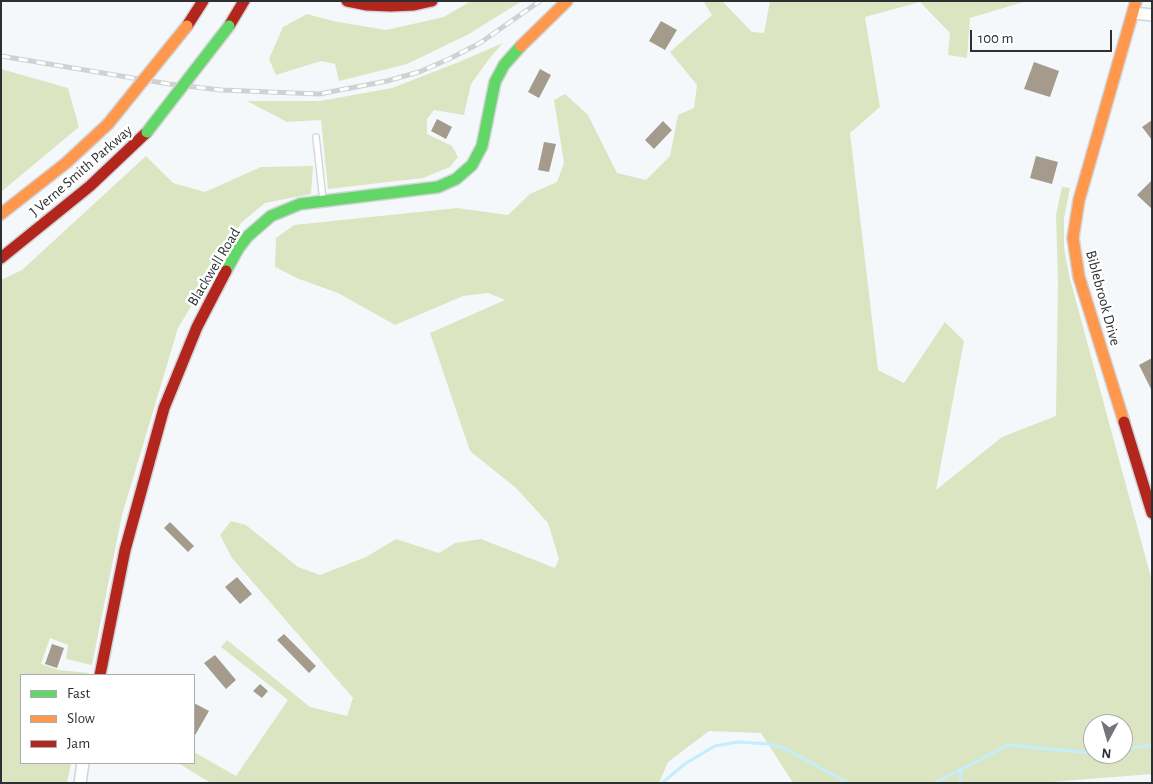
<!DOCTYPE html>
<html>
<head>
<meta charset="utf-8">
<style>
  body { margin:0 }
  #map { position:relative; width:1153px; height:784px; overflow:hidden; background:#f5f8fb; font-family:"Alegreya Sans",sans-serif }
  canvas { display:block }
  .frame { position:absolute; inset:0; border:2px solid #2d2f31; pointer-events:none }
  .legend { position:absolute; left:20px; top:674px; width:175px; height:90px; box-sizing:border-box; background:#fff; border:1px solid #abacad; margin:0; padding:6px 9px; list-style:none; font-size:15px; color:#2d2f31 }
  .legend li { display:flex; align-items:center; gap:10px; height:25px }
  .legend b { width:25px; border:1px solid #abacad }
  .north { position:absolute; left:1083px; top:714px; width:50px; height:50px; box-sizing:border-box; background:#fff; border:1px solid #abacad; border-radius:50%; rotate:186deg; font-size:14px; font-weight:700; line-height:20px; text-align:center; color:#2d2f31 }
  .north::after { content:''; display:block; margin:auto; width:18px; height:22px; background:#737578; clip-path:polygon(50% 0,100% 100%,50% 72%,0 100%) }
  .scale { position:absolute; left:970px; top:30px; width:142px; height:22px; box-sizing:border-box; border:2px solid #2d2f31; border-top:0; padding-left:6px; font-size:15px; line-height:18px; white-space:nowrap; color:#2d2f31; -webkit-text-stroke:4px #fff; paint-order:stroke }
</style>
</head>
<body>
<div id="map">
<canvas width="1153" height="784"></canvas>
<div class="frame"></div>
<ul class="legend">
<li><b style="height:6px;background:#63d668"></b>Fast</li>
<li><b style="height:6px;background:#ff974d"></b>Slow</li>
<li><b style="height:6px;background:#b3261e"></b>Jam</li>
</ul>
<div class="north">N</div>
<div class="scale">100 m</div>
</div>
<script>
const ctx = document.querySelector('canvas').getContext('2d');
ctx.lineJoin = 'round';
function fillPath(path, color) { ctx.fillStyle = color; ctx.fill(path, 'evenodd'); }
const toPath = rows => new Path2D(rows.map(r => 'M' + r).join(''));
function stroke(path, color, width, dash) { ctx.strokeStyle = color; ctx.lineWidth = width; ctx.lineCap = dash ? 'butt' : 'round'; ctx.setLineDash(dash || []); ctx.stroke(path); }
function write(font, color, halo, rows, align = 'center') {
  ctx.font = font + ' "Alegreya Sans",sans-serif'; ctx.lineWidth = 5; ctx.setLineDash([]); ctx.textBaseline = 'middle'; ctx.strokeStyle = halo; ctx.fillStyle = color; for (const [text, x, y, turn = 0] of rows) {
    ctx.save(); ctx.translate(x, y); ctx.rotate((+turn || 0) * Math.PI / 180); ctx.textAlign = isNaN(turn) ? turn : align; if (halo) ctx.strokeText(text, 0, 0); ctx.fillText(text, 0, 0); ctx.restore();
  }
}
const green = toPath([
  [471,1,522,1,469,34,407,64,339,81,335,64,321,61,276,75,269,59,283,27,307,14,333,21,386,30,444,17],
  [703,1,722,1,752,32,764,33,770,1,1027,1,970,18,967,58,948,55,950,33,920,2,865,17,880,107,850,133,878,370,904,383,945,322,964,341,936,490,1002,437,1056,416,1058,281,1056,215,1062,187,1070,188,1064,218,1064,248,1070,279,1152,581,1152,774,1038,783,793,783,761,733,709,731,668,762,659,783,211,783,178,763,194,763,194,752,236,776,288,700,221,647,227,640,310,707,347,716,353,698,232,558,220,535,231,521,246,525,298,567,320,575,366,557,396,539,439,553,455,543,481,539,555,568,559,559,548,523,516,488,470,451,430,333,505,300,488,293,463,296,395,325,338,293,299,279,275,267,276,238,294,225,457,208,508,215,530,194,557,182,564,163,554,100,565,94,588,115,617,173,646,180,670,156,678,115,694,108,697,85,670,52,712,15],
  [1093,724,1123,724,1123,754,1093,754],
  [503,43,489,59,471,84,464,115,434,110,427,119,427,134,452,146,458,157,450,167,423,178,328,189,321,120,287,122,247,101,320,101,392,88,459,62],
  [1,69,68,88,79,127,1,192],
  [146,156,173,183,205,192,261,167,313,166,311,194,265,203,241,223,178,328,122,515,92,665,66,659,68,645,50,638,41,664,59,670,89,673,88,675,21,675,21,763,71,763,67,783,1,783,1,280,22,270]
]);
const stream = toPath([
  [1123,749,1152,745],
  [960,771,961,783],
  [662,783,686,763,715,746,738,742,769,744,786,749,848,783],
  [935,783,1008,745,1093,753]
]);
const building = toPath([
  [661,21,677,30,665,50,649,41],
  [1034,62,1059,71,1050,97,1024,89],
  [540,69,551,75,539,98,528,92],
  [437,119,452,127,446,139,431,131],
  [1152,120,1152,140,1142,127],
  [663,121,672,130,654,149,645,140],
  [544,142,556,144,549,172,538,170],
  [1036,156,1058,162,1052,184,1030,178],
  [1152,180,1152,209,1137,195],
  [1152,358,1152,391,1139,365],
  [170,522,194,546,188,552,164,528],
  [237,577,252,594,240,604,225,587],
  [284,634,316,666,309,673,277,640],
  [52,644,64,648,57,668,45,664],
  [215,655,236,680,226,689,204,663],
  [260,684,268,691,262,698,253,691],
  [194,703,209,711,194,737]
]);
const lane = toPath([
  [316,137,323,200]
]);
const street = toPath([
  [1133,13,1152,15],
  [80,783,83,763]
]);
const fast = toPath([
  [226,271,238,249,248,236,271,216,300,204,438,187,456,179,472,165,482,146,495,82,504,65,521,46]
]);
const slow = toPath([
  [521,46,567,1],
  [1,214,66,163,108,124],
  [1124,422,1079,277,1073,238,1079,200,1136,1]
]);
const jam = toPath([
  [347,1,367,5,391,6,414,5,432,1],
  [187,26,203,1],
  [229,26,244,1],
  [1,258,90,186,147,132],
  [1124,422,1152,513],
  [100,675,125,550,164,408,197,327,226,271]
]);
const rail = toPath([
  [1,56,169,84,221,90,319,94,387,81,419,72,449,59,480,43,540,1]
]);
const fastBridge = toPath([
  [147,132,229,26]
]);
const slowBridge = toPath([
  [108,124,187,26]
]);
const streetNames = [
  ["J Verne Smith Parkway",81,171,-41],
  ["Blackwell Road",214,267,-59],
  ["Biblebrook Drive",1103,298,75]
];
fillPath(green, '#dce5c1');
stroke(stream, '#c3effc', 3);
fillPath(building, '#a49b8d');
stroke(lane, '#d1d3d6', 8);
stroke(street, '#d1d3d6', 14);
stroke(fast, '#d1d3d6', 14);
stroke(slow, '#d1d3d6', 14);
stroke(jam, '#d1d3d6', 14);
stroke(lane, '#fefefe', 5.5);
stroke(street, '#fefefe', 11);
stroke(fast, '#63d668', 11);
stroke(slow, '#ff974d', 11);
stroke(jam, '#b3261e', 11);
stroke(rail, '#d0d2d2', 5);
stroke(rail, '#fff', 3, [9]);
stroke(fastBridge, '#d1d3d4', 14, []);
stroke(slowBridge, '#d1d3d4', 14, []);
stroke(fastBridge, '#63d668', 11);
stroke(slowBridge, '#ff974d', 11);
write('15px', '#2d2f31', '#fff', streetNames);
</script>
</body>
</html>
